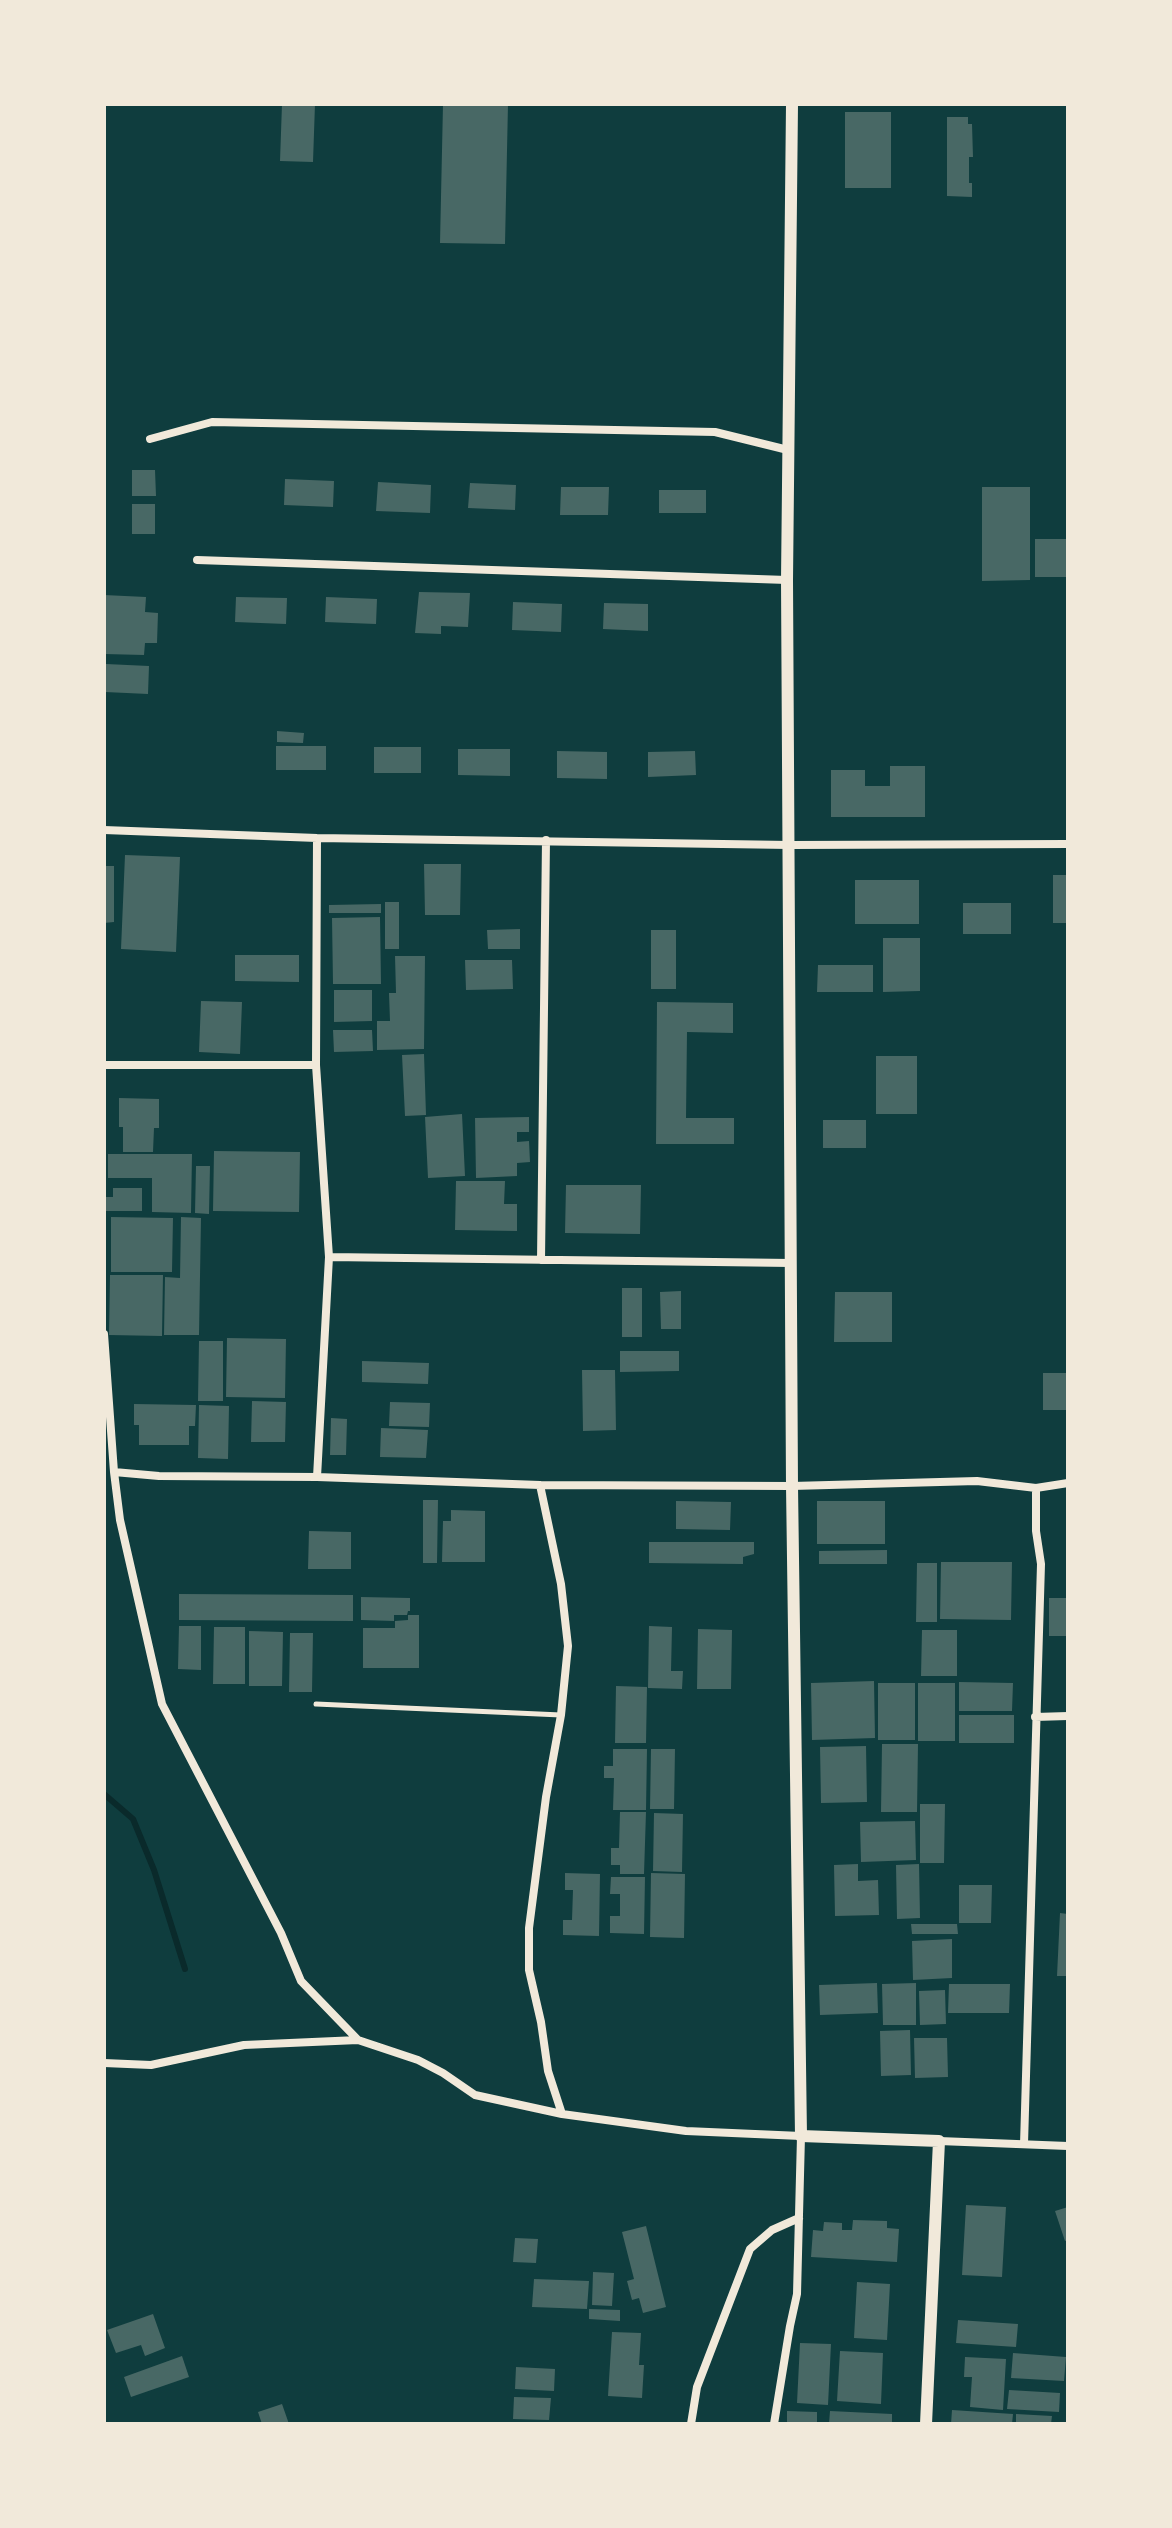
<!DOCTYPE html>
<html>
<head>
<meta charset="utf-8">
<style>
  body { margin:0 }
  #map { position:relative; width:1172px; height:2528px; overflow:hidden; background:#0f3d3e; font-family:Poppins,sans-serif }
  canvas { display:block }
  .frame { position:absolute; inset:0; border:106px solid #f1e9da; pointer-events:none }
</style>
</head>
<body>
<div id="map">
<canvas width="1172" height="2528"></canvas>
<div class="frame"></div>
</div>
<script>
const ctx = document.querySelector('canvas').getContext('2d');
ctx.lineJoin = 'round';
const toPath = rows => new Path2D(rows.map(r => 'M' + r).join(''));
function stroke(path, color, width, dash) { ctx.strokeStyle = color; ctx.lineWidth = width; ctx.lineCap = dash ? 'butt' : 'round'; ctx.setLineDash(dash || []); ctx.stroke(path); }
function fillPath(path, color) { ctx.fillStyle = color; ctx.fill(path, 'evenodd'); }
const stream = toPath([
  [104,1794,133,1819,154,1870,185,1969]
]);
const building = toPath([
  [282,104,315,104,313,162,280,161],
  [443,104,508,104,505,244,440,243],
  [845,112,891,112,891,188,845,188],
  [947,117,968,117,968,124,972,124,973,157,969,157,969,183,972,183,972,197,947,196],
  [132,470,155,470,156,496,132,496],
  [285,479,334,481,333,507,284,505],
  [378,482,431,485,430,513,376,511],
  [470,483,516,485,515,510,468,508],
  [561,487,609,487,608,515,560,515],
  [982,487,1030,487,1030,580,982,581],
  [659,490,706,490,706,513,659,513],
  [132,504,155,504,155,534,132,534],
  [1035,539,1068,539,1068,577,1035,577],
  [419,592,470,593,468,627,441,626,441,634,415,633],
  [104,595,146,597,145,612,158,613,157,643,145,643,144,655,104,654],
  [236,597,287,598,286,624,235,622],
  [326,597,377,599,376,624,325,622],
  [513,602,562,604,561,632,512,630],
  [604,603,648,604,648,631,603,629],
  [106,664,149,666,148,694,105,692],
  [277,731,304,733,303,743,277,742],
  [276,746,326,746,326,770,276,770],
  [374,747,421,747,421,773,374,773],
  [458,749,510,749,510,776,458,775],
  [557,751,607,752,607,779,557,778],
  [695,751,696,775,648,777,648,752],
  [890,766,925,766,925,817,831,817,831,770,865,770,865,786,890,786],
  [125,855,180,857,176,952,121,949],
  [424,864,461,864,460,915,425,915],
  [104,866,114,866,114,922,104,923],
  [1053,875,1068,875,1068,923,1053,923],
  [855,880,919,880,919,924,855,924],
  [385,902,399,902,399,949,385,949],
  [963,903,1011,903,1011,934,963,934],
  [381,904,381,913,329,913,329,905],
  [380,917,381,984,333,984,332,918],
  [520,929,520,949,488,949,487,930],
  [651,930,676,930,676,989,651,989],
  [883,938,920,938,920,991,883,992],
  [235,955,299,955,299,982,235,981],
  [395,956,425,956,424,1049,377,1050,377,1021,390,1021,389,993,396,993],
  [465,960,512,960,513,989,466,990],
  [818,965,873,965,873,992,817,992],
  [334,990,372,990,372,1021,334,1022],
  [201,1001,242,1002,240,1054,199,1052],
  [657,1002,733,1003,733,1033,687,1032,686,1118,734,1118,734,1144,656,1144],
  [333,1030,372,1030,373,1051,334,1052],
  [424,1054,426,1115,405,1116,402,1055],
  [876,1056,917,1056,917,1114,876,1114],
  [119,1098,159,1099,159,1128,154,1128,153,1152,123,1152,123,1127,119,1127],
  [462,1114,465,1176,428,1178,425,1117],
  [529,1117,529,1132,517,1132,517,1142,529,1141,530,1162,517,1163,517,1176,476,1178,475,1118],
  [823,1120,866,1120,866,1148,823,1148],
  [214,1151,300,1152,299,1212,213,1211],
  [108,1154,192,1154,191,1213,152,1212,152,1178,108,1178],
  [196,1166,210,1166,209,1214,195,1213],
  [456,1181,505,1181,504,1204,517,1204,517,1231,455,1230],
  [566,1185,641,1185,640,1234,565,1233],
  [113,1188,142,1188,142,1211,105,1211,105,1197,113,1197],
  [111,1217,173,1218,172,1272,111,1272],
  [181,1217,201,1218,199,1335,164,1335,165,1277,180,1278],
  [110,1275,163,1275,162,1336,109,1335],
  [622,1288,642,1288,642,1337,622,1337],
  [681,1291,681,1329,661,1329,660,1292],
  [835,1292,892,1292,892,1342,834,1342],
  [227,1338,286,1339,285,1398,226,1397],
  [199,1341,223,1341,223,1401,198,1401],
  [620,1351,679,1351,679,1371,620,1372],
  [362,1361,429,1363,428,1384,362,1382],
  [582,1370,615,1370,616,1430,583,1431],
  [1043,1373,1068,1373,1068,1410,1043,1410],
  [252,1401,286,1402,285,1442,251,1442],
  [390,1402,430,1403,429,1427,389,1426],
  [134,1404,196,1405,195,1426,189,1426,189,1445,139,1445,139,1425,134,1425],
  [199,1405,229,1406,228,1459,198,1458],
  [331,1418,347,1419,346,1455,330,1455],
  [381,1428,428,1430,426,1458,380,1457],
  [423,1500,438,1500,437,1563,423,1563],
  [676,1501,731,1502,730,1530,676,1529],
  [817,1501,885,1501,885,1544,817,1544],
  [451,1510,485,1511,485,1562,442,1562,443,1521,451,1521],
  [309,1531,351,1532,351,1569,308,1569],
  [649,1542,754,1542,754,1554,743,1557,743,1564,649,1563],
  [887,1550,887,1564,819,1564,819,1551],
  [941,1562,1012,1562,1011,1620,940,1619],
  [917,1563,937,1563,937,1622,916,1622],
  [179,1594,353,1595,353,1621,179,1620],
  [361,1597,410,1598,410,1611,408,1611,407,1615,394,1615,394,1621,361,1620],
  [1049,1598,1068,1598,1068,1636,1049,1636],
  [408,1615,419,1615,419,1668,363,1668,363,1628,395,1628,395,1621,408,1620],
  [179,1626,201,1626,201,1670,178,1669],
  [649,1626,672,1627,671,1671,683,1671,682,1689,648,1688],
  [214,1627,245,1627,245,1684,213,1684],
  [698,1629,732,1630,731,1689,697,1689],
  [922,1630,957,1630,957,1676,921,1676],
  [249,1631,283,1632,282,1686,249,1686],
  [290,1633,313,1633,312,1692,289,1692],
  [874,1681,875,1738,812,1740,811,1683],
  [959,1682,1013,1683,1012,1711,959,1711],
  [878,1683,915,1683,915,1740,878,1740],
  [918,1683,955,1683,955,1741,918,1741],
  [616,1686,647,1687,646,1743,615,1743],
  [959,1715,1014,1715,1014,1743,959,1743],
  [882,1744,918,1744,917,1812,881,1812],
  [866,1746,867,1802,821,1803,820,1747],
  [613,1749,647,1749,646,1810,613,1810,614,1778,604,1778,604,1766,613,1766],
  [651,1749,675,1749,674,1809,650,1809],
  [920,1804,945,1804,944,1863,920,1863],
  [620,1812,646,1812,644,1874,620,1874,620,1865,611,1865,611,1848,619,1848],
  [654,1813,683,1814,682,1872,653,1871],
  [915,1821,916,1860,861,1862,860,1822],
  [858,1864,858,1881,878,1880,879,1915,835,1916,834,1865],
  [919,1864,920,1918,897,1919,896,1865],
  [565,1873,600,1874,599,1936,563,1935,563,1920,572,1920,573,1890,565,1890],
  [651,1873,685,1874,684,1938,650,1937],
  [611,1877,645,1877,644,1934,610,1933,610,1916,620,1916,620,1894,610,1894],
  [959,1885,992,1885,991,1923,959,1923],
  [1060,1913,1068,1914,1068,1976,1057,1976],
  [911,1924,957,1924,958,1934,912,1934],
  [952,1939,952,1978,913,1980,912,1941],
  [877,1983,878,2013,820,2015,819,1985],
  [916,1983,916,2025,883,2025,882,1984],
  [949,1984,1010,1984,1009,2013,948,2013],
  [945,1990,946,2024,920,2025,919,1991],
  [910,2030,911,2075,881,2076,880,2031],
  [914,2038,947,2038,948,2077,915,2078],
  [966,2205,1006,2207,1002,2277,962,2275],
  [1068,2207,1068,2240,1065,2241,1055,2211],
  [853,2220,887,2221,887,2228,899,2229,897,2262,811,2257,813,2230,823,2231,824,2222,842,2223,842,2230,852,2230],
  [646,2226,666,2307,643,2313,639,2298,632,2300,627,2281,634,2279,622,2232],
  [515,2238,538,2239,536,2263,513,2262],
  [593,2272,614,2273,612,2306,592,2305],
  [534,2279,589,2281,587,2309,532,2307],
  [857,2282,890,2284,887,2340,854,2338],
  [589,2309,620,2310,620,2321,589,2319],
  [153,2314,165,2348,145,2356,141,2345,116,2353,107,2330],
  [958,2320,1018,2324,1016,2347,956,2343],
  [612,2332,641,2333,639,2365,644,2365,642,2398,608,2396],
  [800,2343,831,2344,828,2405,797,2403],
  [840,2351,883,2353,881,2404,837,2401],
  [1013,2353,1066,2357,1064,2381,1011,2378],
  [182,2356,189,2377,131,2397,124,2377],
  [965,2357,1006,2359,1003,2410,970,2407,972,2377,964,2377],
  [516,2367,555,2369,554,2391,515,2389],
  [1009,2390,1060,2393,1059,2412,1007,2409],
  [514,2397,551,2398,549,2420,513,2419],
  [282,2404,289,2424,262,2424,258,2412],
  [952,2410,1013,2414,1012,2424,951,2424],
  [787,2411,817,2412,817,2424,787,2424],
  [830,2411,892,2414,892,2424,829,2424],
  [1016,2414,1052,2416,1051,2424,1016,2424]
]);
const service = toPath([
  [316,1704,561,1715]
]);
const minor = toPath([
  [150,439,212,422,715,432,788,450],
  [197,560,787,580],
  [104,830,317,838,790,845,1068,844],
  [104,1065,316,1065],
  [329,1257,791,1263],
  [541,1260,546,840],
  [104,1334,114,1472,159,1476,317,1477,540,1485,792,1486,977,1481,1036,1488,1036,1531,1041,1564,1024,2144],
  [114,1472,120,1520,162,1704,281,1933,301,1981,358,2040],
  [317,1477,329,1257,316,1065,317,838],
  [540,1485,561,1584,568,1646,561,1715,546,1797,529,1928,529,1970,541,2022,548,2071,562,2114],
  [1036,1488,1068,1483],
  [1035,1717,1068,1716],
  [104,2063,151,2065,244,2045,358,2040,418,2060,443,2073,475,2095,562,2114,686,2131,801,2136,797,2294,790,2326,774,2424],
  [939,2141,1068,2146],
  [691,2424,697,2387,750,2249,772,2230,799,2218]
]);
const tertiary = toPath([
  [792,104,787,580,792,1486,801,2136,939,2141,926,2424]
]);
stroke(stream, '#0a2a2b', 6);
fillPath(building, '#486865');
stroke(service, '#f1e9da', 5);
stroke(minor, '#f1e9da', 8);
stroke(tertiary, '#f1e9da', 12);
</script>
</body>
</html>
